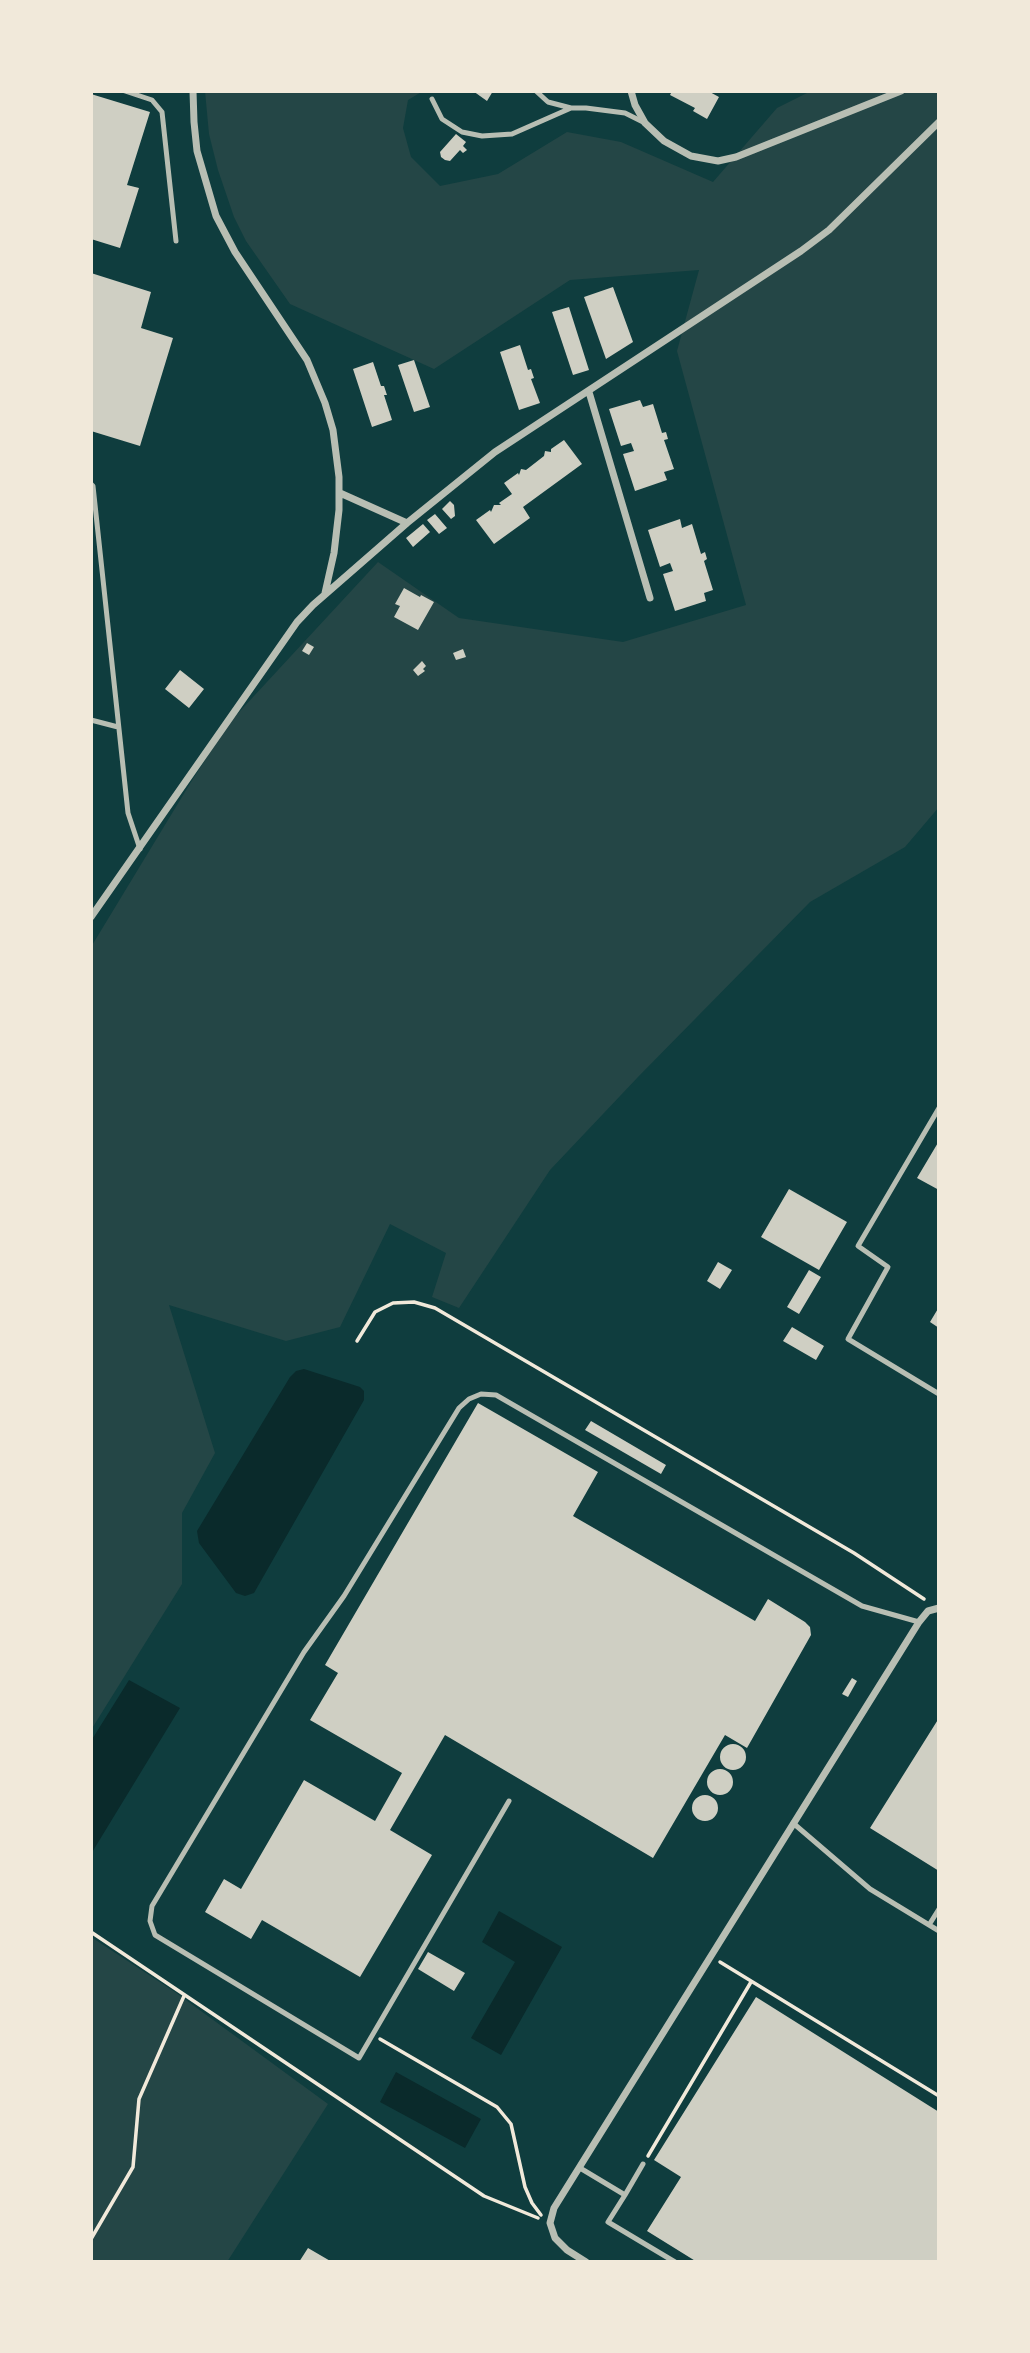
<!DOCTYPE html>
<html>
<head>
<meta charset="utf-8">
<style>
  body { margin:0 }
  #map { position:relative; width:1030px; height:2353px; overflow:hidden; background:#0f3d3e; font-family:"IBM Plex Sans",sans-serif }
  canvas { display:block }
  .frame { position:absolute; inset:0; border:93px solid #f1e9da; pointer-events:none }
</style>
</head>
<body>
<div id="map">
<canvas width="1030" height="2353"></canvas>
<div class="frame"></div>
</div>
<script>
const ctx = document.querySelector('canvas').getContext('2d');
ctx.lineJoin = 'round';
function fillPath(path, color) { ctx.fillStyle = color; ctx.fill(path, 'evenodd'); }
const toPath = rows => new Path2D(rows.map(r => 'M' + r).join(''));
function stroke(path, color, width, dash) { ctx.strokeStyle = color; ctx.lineWidth = width; ctx.lineCap = dash ? 'butt' : 'round'; ctx.setLineDash(dash || []); ctx.stroke(path); }
const green = toPath([
  [205,91,423,91,408,100,403,128,411,157,440,186,498,174,567,132,621,142,713,182,777,108,811,91,939,91,939,807,905,847,810,902,638,1077,550,1170,459,1308,432,1297,446,1253,390,1224,340,1327,286,1341,169,1305,215,1453,182,1513,182,1584,91,1730,91,947,191,782,229,723,378,562,459,618,623,642,746,605,677,351,699,270,570,280,434,369,290,304,246,241,234,217,218,170,209,134],
  [91,1937,175,1992,328,2104,227,2262,91,2262]
]);
const water = toPath([
  [304,1369,360,1387,364,1391,364,1400,254,1593,245,1596,236,1593,199,1543,197,1531,290,1377,296,1371],
  [129,1680,180,1708,91,1854,91,1741],
  [499,1911,562,1947,501,2055,471,2038,515,1962,482,1942],
  [396,2072,481,2119,465,2148,380,2102]
]);
const building = toPath([
  [473,91,493,91,487,101],
  [672,91,708,91,719,97,707,119,693,111,695,108,670,95],
  [91,94,150,112,127,185,139,188,120,248,91,239],
  [456,134,466,142,463,146,467,150,463,153,460,150,450,161,445,160,441,157,440,152],
  [91,273,151,292,141,328,173,338,140,446,91,431],
  [613,287,633,342,606,359,584,297],
  [569,307,589,370,573,375,552,312],
  [520,345,528,370,531,369,534,378,531,379,540,403,519,410,500,352],
  [414,360,430,407,414,412,398,365],
  [373,362,381,386,384,386,387,395,384,395,392,420,372,427,353,369],
  [640,400,643,407,653,404,662,433,666,432,668,439,664,440,674,469,664,472,667,480,635,491,623,454,634,451,631,443,621,446,609,409],
  [564,440,582,464,523,507,530,518,494,544,476,520,490,510,491,512,494,505,501,505,499,503,512,494,504,483,518,473,519,475,521,469,526,470,544,456,545,451,551,452,551,449],
  [450,501,454,505,455,516,451,519,442,509],
  [435,514,447,528,439,534,427,520],
  [680,519,682,528,692,524,701,554,705,552,707,559,704,561,713,590,704,593,706,601,675,611,663,574,673,571,670,563,660,567,648,530],
  [423,524,430,532,413,547,406,538],
  [404,588,420,597,421,595,434,602,418,630,394,617,400,606,395,604],
  [307,643,314,647,309,655,302,651],
  [463,649,466,657,456,660,453,653],
  [422,661,426,666,423,669,425,671,418,676,413,670],
  [180,670,204,689,189,708,165,689],
  [939,1141,939,1190,917,1178],
  [789,1189,847,1222,819,1270,761,1237],
  [718,1262,732,1270,720,1289,707,1281],
  [809,1270,821,1277,799,1314,787,1307],
  [939,1307,939,1328,930,1322],
  [792,1327,824,1346,816,1360,783,1341],
  [478,1403,598,1472,573,1516,755,1621,768,1599,805,1622,810,1627,811,1635,747,1748,725,1735,653,1858,445,1735,390,1830,432,1855,360,1977,262,1920,251,1939,205,1912,224,1879,241,1889,304,1780,375,1821,402,1773,310,1720,338,1673,325,1665],
  [591,1421,666,1465,661,1474,585,1430],
  [852,1678,857,1681,848,1697,842,1694],
  [939,1718,939,1871,870,1828],
  '720 1757a13 13 0 1 1 26 0a13 13 0 1 1-26 0Z',
  '707 1782a13 13 0 1 1 26 0a13 13 0 1 1-26 0Z',
  '692 1808a13 13 0 1 1 26 0a13 13 0 1 1-26 0Z',
  [428,1952,465,1973,454,1991,418,1969],
  [756,1997,939,2112,939,2262,697,2262,647,2231,681,2177,654,2160],
  [308,2248,332,2262,299,2262]
]);
const path = toPath([
  [357,1341,375,1312,393,1303,414,1302,435,1308,854,1553,924,1599],
  [91,1932,484,2196,538,2218],
  [720,1962,939,2096],
  [380,2039,497,2107,511,2124,525,2187,532,2203,541,2215],
  [648,2156,751,1982],
  [91,2239,133,2167,139,2099,184,1996]
]);
const service = toPath([
  [125,91,152,100,162,112,176,241],
  [536,91,548,102,571,108,586,108,625,113,645,123],
  [432,99,442,119,462,132,482,136,512,134,571,108],
  [91,484,93,486,128,813,140,849],
  [91,720,118,727],
  [939,1108,858,1246,888,1267,848,1339,939,1394],
  [509,1801,359,2058,155,1935,150,1921,152,1906,304,1652,344,1596,459,1408,469,1399,481,1394,496,1395,862,1606,919,1622],
  [793,1823,870,1889,939,1931],
  [929,1925,939,1909],
  [580,2168,625,2195,643,2164],
  [625,2195,608,2222,675,2262]
]);
const minor = toPath([
  [193,91,194,122,197,151,216,216,235,252,307,360,325,403,333,430,339,477,339,510,334,553,325,593],
  [631,91,635,105,645,123,664,141,691,156,718,161,736,157,901,91],
  [589,392,650,598],
  [340,493,407,523],
  [91,917,297,622,313,605,407,523,495,452,801,251,829,230,939,122],
  [586,2262,567,2250,555,2238,550,2223,554,2208,919,1622,928,1611,939,1608]
]);
fillPath(green, '#244646');
fillPath(water, '#0a2a2b');
fillPath(building, '#cfcfc3');
stroke(path, '#f1e9da', 3.5);
stroke(service, '#b8beb3', 5);
stroke(minor, '#b8beb3', 7);
</script>
</body>
</html>
